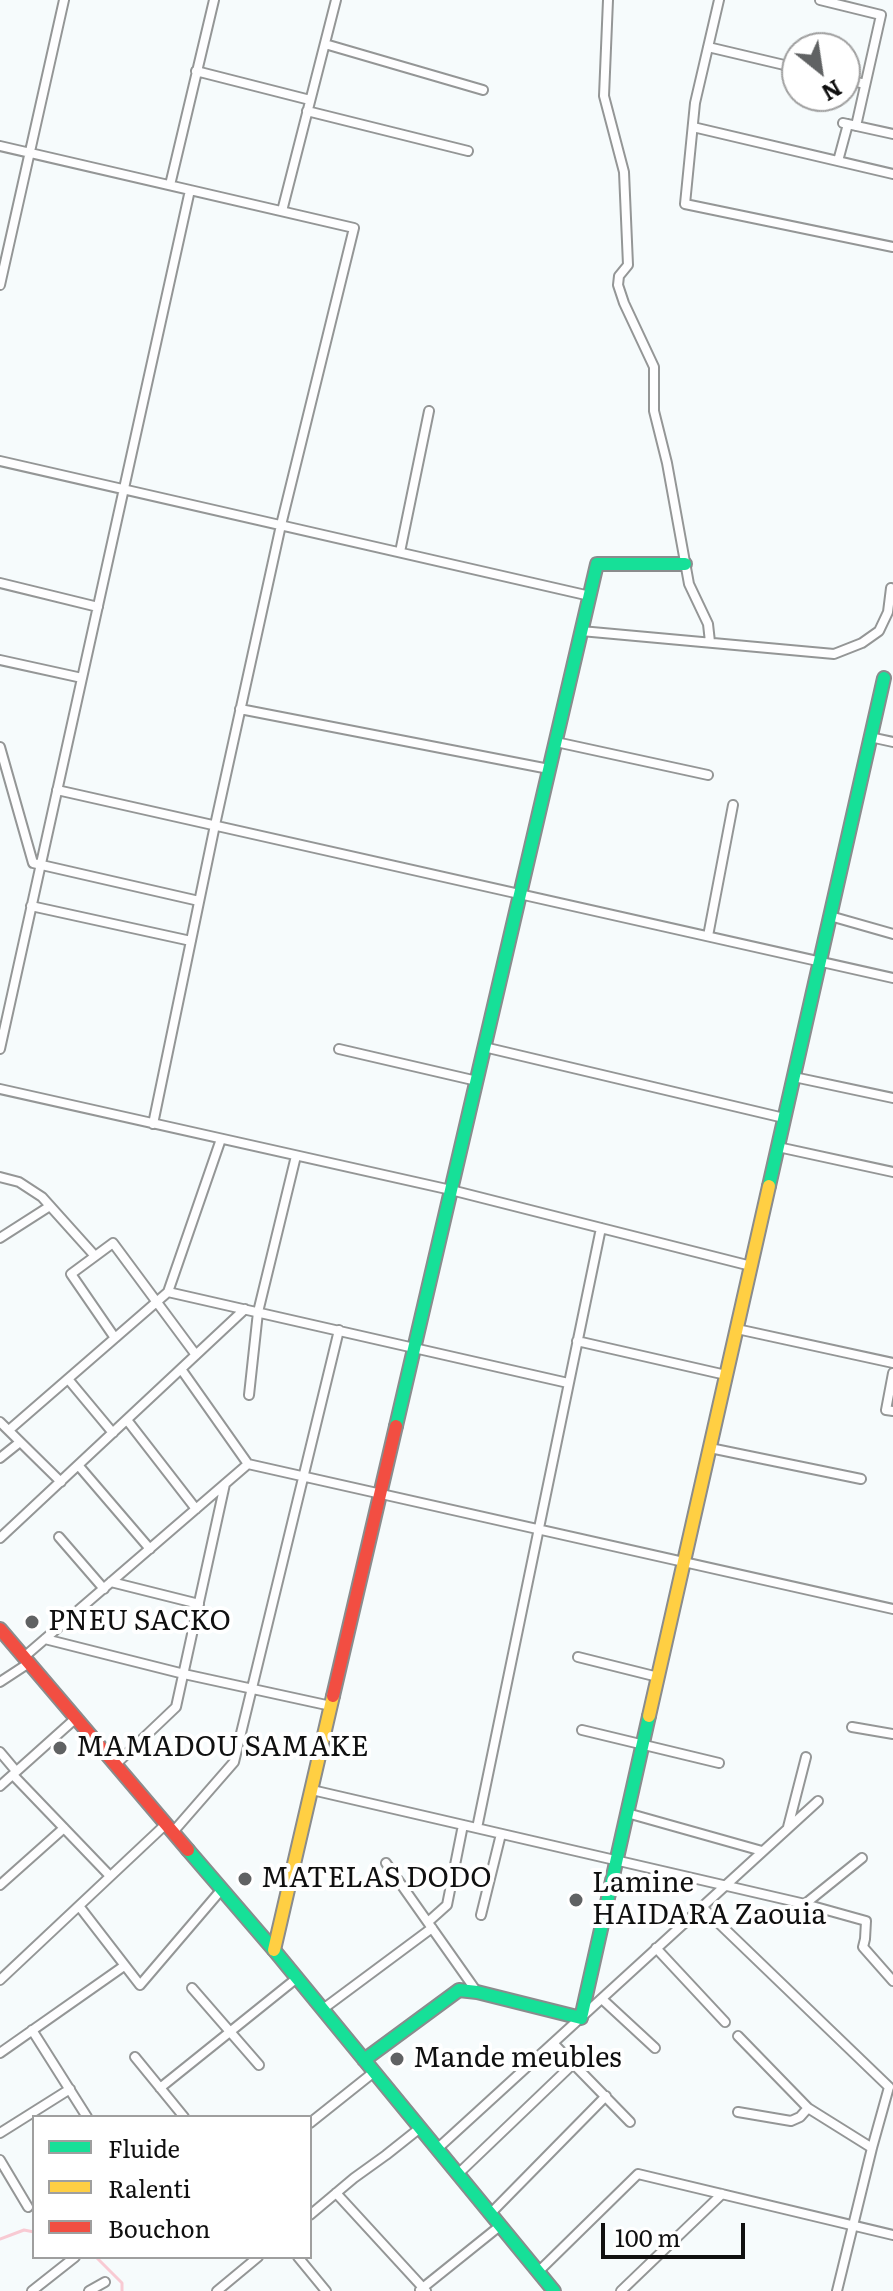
<!DOCTYPE html>
<html>
<head>
<meta charset="utf-8">
<style>
  body { margin:0 }
  #map { position:relative; width:893px; height:2291px; overflow:hidden; background:#f6fbfc; font-family:Literata,serif }
  canvas { display:block }
  .legend { position:absolute; left:32px; top:2115px; width:280px; height:144px; box-sizing:border-box; background:#fff; border:2px solid #9f9f9f; margin:0; padding:10px 14px; list-style:none; font-size:24px; color:#101010 }
  .legend li { display:flex; align-items:center; gap:16px; height:40px }
  .legend b { width:40px; border:2px solid #9f9f9f }
  .north { position:absolute; left:781px; top:32px; width:80px; height:80px; box-sizing:border-box; background:#fff; border:2px solid #9f9f9f; border-radius:50%; rotate:150deg; font-size:22px; font-weight:700; line-height:32px; text-align:center; color:#101010 }
  .north::after { content:''; display:block; margin:auto; width:28px; height:36px; background:#606263; clip-path:polygon(50% 0,100% 100%,50% 72%,0 100%) }
  .scale { position:absolute; left:601px; top:2223px; width:144px; height:36px; box-sizing:border-box; border:4px solid #101010; border-top:0; padding-left:10px; font-size:24px; line-height:28px; white-space:nowrap; color:#101010; -webkit-text-stroke:6px #fff; paint-order:stroke }
</style>
</head>
<body>
<div id="map">
<canvas width="893" height="2291"></canvas>
<ul class="legend">
<li><b style="height:10px;background:#16e098"></b>Fluide</li>
<li><b style="height:10px;background:#ffcf43"></b>Ralenti</li>
<li><b style="height:10px;background:#f24e42"></b>Bouchon</li>
</ul>
<div class="north">N</div>
<div class="scale">100 m</div>
</div>
<script>
const ctx = document.querySelector('canvas').getContext('2d');
ctx.lineJoin = 'round';
const toPath = rows => new Path2D(rows.map(r => 'M' + r).join(''));
function stroke(path, color, width, dash) { ctx.strokeStyle = color; ctx.lineWidth = width; ctx.lineCap = dash ? 'butt' : 'round'; ctx.setLineDash(dash || []); ctx.stroke(path); }
function write(font, color, halo, rows, align = 'center') {
  ctx.font = font + ' Literata,serif'; ctx.lineWidth = 8; ctx.setLineDash([]); ctx.textBaseline = 'middle'; ctx.strokeStyle = halo; ctx.fillStyle = color; for (const [text, x, y, turn = 0] of rows) {
    ctx.save(); ctx.translate(x, y); ctx.rotate((+turn || 0) * Math.PI / 180); ctx.textAlign = isNaN(turn) ? turn : align; if (halo) ctx.strokeText(text, 0, 0); ctx.fillText(text, 0, 0); ctx.restore();
  }
}
const stream = toPath([
  [0,2239,24,2230,34,2232],
  [96,2257,122,2283,122,2291]
]);
const street = toPath([
  [608,0,604,96,624,172,628,265,619,276,618,285,624,303,654,367,654,411,667,463,689,584,708,624,710,642],
  [719,0,695,103,685,204,893,247],
  [820,0,881,15,856,126],
  [325,44,483,90],
  [708,47,797,68],
  [196,71,310,100],
  [845,79,865,84],
  [307,111,468,151],
  [843,123,893,134],
  [693,127,893,174],
  [0,146,354,228,281,525,215,825,153,1124],
  [838,161,848,124],
  [170,185,214,0],
  [282,211,336,0],
  [0,285,64,0],
  [0,461,590,596],
  [400,552,429,411],
  [0,583,98,607],
  [581,631,834,654,862,643,879,631,888,612,891,588],
  [0,660,82,678],
  [240,709,549,769],
  [870,737,893,742],
  [556,742,708,775],
  [0,747,33,863,199,901],
  [57,790,893,978],
  [31,906,191,941],
  [830,916,893,934],
  [708,936,733,805],
  [484,1047,784,1118],
  [0,1049,190,190],
  [339,1049,477,1081],
  [794,1077,893,1098],
  [0,1089,451,1190,751,1266],
  [778,1147,893,1172],
  [0,1177,19,1182,42,1197,95,1256],
  [0,1238,50,1206],
  [168,1292,568,1383],
  [737,1329,893,1363],
  [115,1338,71,1274,113,1243,196,1355],
  [577,1341,726,1375],
  [181,1369,248,1464,893,1609],
  [893,1373,886,1410,893,1411],
  [68,1379,113,1433],
  [249,1395,258,1312,296,1156],
  [127,1420,196,1509],
  [0,1422,61,1482],
  [9,1430,168,1292,221,1139],
  [710,1448,861,1479],
  [0,1458,20,1442],
  [78,1465,150,1549],
  [59,1537,104,1589],
  [0,1538,245,1309],
  [111,1582,199,1604],
  [45,1639,184,1674,331,1706],
  [24,1657,248,1464],
  [578,1657,658,1677],
  [0,1682,29,1663],
  [852,1727,893,1734],
  [582,1730,719,1763],
  [0,1752,16,1771],
  [115,1765,176,1707,225,1484],
  [13,1775,110,1876],
  [0,1786,76,1718],
  [312,1790,805,1904,866,1921,865,1939,863,1947,893,1981],
  [627,1813,762,1851],
  [788,1827,806,1757],
  [477,1828,601,1228],
  [173,1832,234,1762,339,1330],
  [386,1863,477,1992],
  [0,1885,64,1828],
  [805,1904,862,1858],
  [79,1906,140,1985,222,1889],
  [702,1907,889,2087],
  [481,1915,501,1834],
  [428,1922,447,1905,463,1825],
  [656,1948,725,2022],
  [0,1980,166,1824],
  [192,1988,259,2065],
  [602,1999,655,2048],
  [323,2009,432,1928],
  [32,2030,87,2117],
  [738,2036,808,2108,872,2148],
  [553,2043,630,2122],
  [0,2053,124,1966],
  [135,2057,184,2117],
  [160,2088,297,1978],
  [738,2112,791,2121,800,2117,808,2108],
  [310,2123,374,2072],
  [0,2133,70,2089],
  [437,2149,818,1801],
  [0,2160,28,2207],
  [458,2174,574,2063],
  [336,2193,426,2291],
  [491,2213,606,2096],
  [310,2215,354,2178,386,2155,420,2128],
  [298,2257,326,2291],
  [538,2272,638,2174,893,2235],
  [420,2290,501,2225],
  [32,2291,75,2257],
  [89,2291,105,2282],
  [217,2291,258,2257],
  [621,2291,722,2194],
  [837,2291,872,2148,889,2087]
]);
const fast = toPath([
  [769,1186,884,678],
  [396,1426,597,564,685,564],
  [188,1850,274,1950,554,2291],
  [364,2060,459,1990,477,1992,581,2018,649,1716]
]);
const slow = toPath([
  [649,1716,769,1186],
  [274,1950,333,1696]
]);
const jam = toPath([
  [0,1629,188,1850],
  [333,1696,396,1426]
]);
const markers = [
  [32,1622,8,"#606263"],
  [60,1748,8,"#606263"],
  [245,1879,8,"#606263"],
  [576,1900,8,"#606263"],
  [397,2059,8,"#606263"]
];
const poiNames = [
  ["PNEU SACKO",48,1622],
  ["MAMADOU SAMAKE",76,1748],
  ["MATELAS DODO",261,1879],
  ["Lamine",592,1884],
  ["HAIDARA Zaouia",592,1916],
  ["Mande meubles",413,2059]
];
stroke(stream, '#f8cad3', 3);
stroke(street, '#949696', 12);
stroke(fast, '#8a8c8d', 16);
stroke(slow, '#8a8c8d', 16);
stroke(jam, '#8a8c8d', 16);
stroke(street, '#fefeff', 8);
stroke(fast, '#16e098', 12);
stroke(slow, '#ffcf43', 12);
stroke(jam, '#f24e42', 12);
for (const [x, y, r, color] of markers) { const dot = new Path2D(); dot.arc(x, y, r, 0, 2 * Math.PI); ctx.fillStyle = color; ctx.fill(dot); stroke(dot, '#fff', 3); }
write('28px', '#101010', '#fff', poiNames, 'left');
</script>
</body>
</html>
